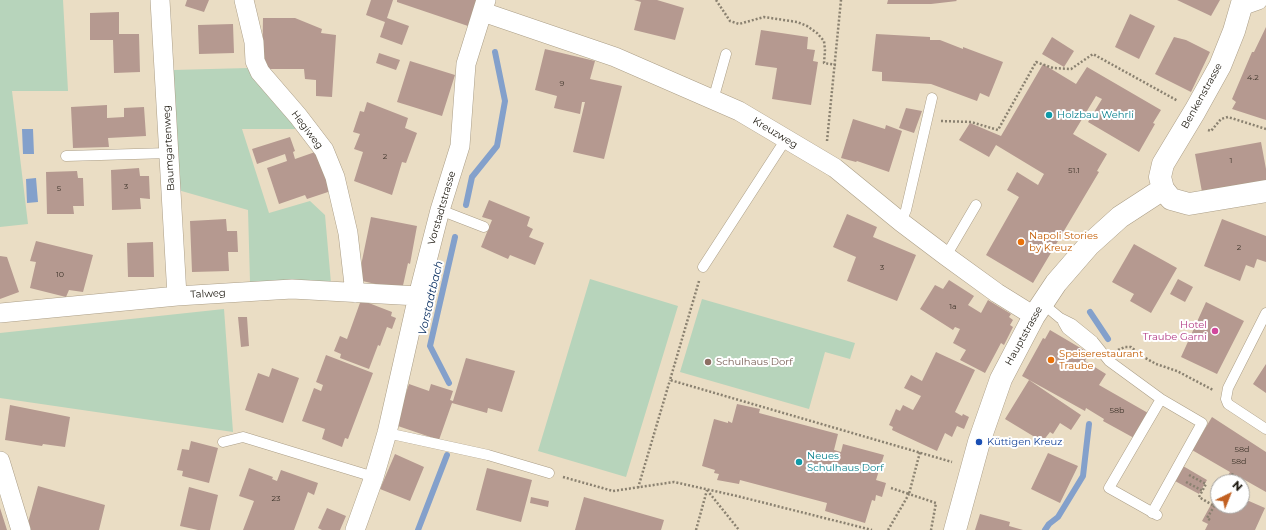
<!DOCTYPE html>
<html>
<head>
<meta charset="utf-8">
<style>
  body { margin:0 }
  #map { position:relative; width:1266px; height:530px; overflow:hidden; background:#eaddc4; font-family:Montserrat,sans-serif }
  canvas { display:block }
  .north { position:absolute; left:1210px; top:474px; width:40px; height:40px; box-sizing:border-box; background:#fff; border:1px solid #a4a29f; border-radius:50%; rotate:43deg; font-size:11px; font-weight:700; line-height:16px; text-align:center; color:#1b170e }
  .north::after { content:''; display:block; margin:auto; width:14px; height:18px; background:#c26021; clip-path:polygon(50% 0,100% 100%,50% 72%,0 100%) }
</style>
</head>
<body>
<div id="map">
<canvas width="1266" height="530"></canvas>
<div class="north">N</div>
</div>
<script>
const ctx = document.querySelector('canvas').getContext('2d');
ctx.lineJoin = 'round';
function fillPath(path, color) { ctx.fillStyle = color; ctx.fill(path, 'evenodd'); }
const toPath = rows => new Path2D(rows.map(r => 'M' + r).join(''));
function stroke(path, color, width, dash) { ctx.strokeStyle = color; ctx.lineWidth = width; ctx.lineCap = dash ? 'butt' : 'round'; ctx.setLineDash(dash || []); ctx.stroke(path); }
function write(font, color, halo, rows, align = 'center') {
  ctx.font = font + ' Montserrat,sans-serif'; ctx.lineWidth = 4; ctx.setLineDash([]); ctx.textBaseline = 'middle'; ctx.strokeStyle = halo; ctx.fillStyle = color; for (const [text, x, y, turn = 0] of rows) {
    ctx.save(); ctx.translate(x, y); ctx.rotate((+turn || 0) * Math.PI / 180); ctx.textAlign = isNaN(turn) ? turn : align; if (halo) ctx.strokeText(text, 0, 0); ctx.fillText(text, 0, 0); ctx.restore();
  }
}
const green = toPath([
  [0,0,63,0,68,91,12,91,28,224,0,227],
  [248,68,298,129,242,129,269,213,310,201,325,215,331,283,250,282,248,210,178,190,173,70],
  [590,279,678,306,626,477,538,451],
  [702,299,855,343,850,359,825,352,809,409,680,372],
  [224,309,233,432,0,398,0,333]
]);
const water = toPath([
  [22,129,33,129,34,154,23,154],
  [36,178,38,202,27,203,26,179]
]);
const stream = toPath([
  [466,205,472,177,497,146,505,101,495,52],
  [1090,312,1108,339],
  [449,383,430,346,455,237],
  [418,530,447,455],
  [1045,530,1049,524,1058,517,1083,476,1089,424]
]);
const building = toPath([
  [187,0,209,0,204,12,185,6],
  [371,0,393,0,387,18,409,26,402,45,380,37,385,22,366,15],
  [397,0,477,0,468,26,397,2],
  [634,0,657,0,684,8,675,40,634,30,641,2],
  [888,0,956,0,957,1,931,4,887,4],
  [1177,0,1220,0,1211,16],
  [119,12,119,34,139,34,140,72,114,73,113,40,90,40,90,13],
  [1130,14,1155,26,1139,59,1115,47],
  [263,18,295,18,322,29,321,33,336,35,332,97,316,96,316,80,305,79,304,69,262,69],
  [233,24,234,53,199,54,198,25],
  [1266,27,1266,120,1232,109,1236,102,1232,99,1252,52,1254,52],
  [761,30,808,37,807,49,815,50,813,61,818,62,811,105,772,99,777,68,755,65],
  [876,34,930,37,930,40,940,40,963,49,963,47,1003,62,989,97,980,93,977,101,931,84,882,81,882,72,872,71],
  [1052,37,1074,51,1064,67,1042,54],
  [1174,37,1186,40,1210,52,1191,92,1155,74],
  [545,49,595,61,590,79,622,86,604,159,573,152,585,102,582,102,580,114,554,108,557,96,535,90],
  [379,53,400,60,396,70,376,63],
  [410,61,455,75,442,116,397,102],
  [1043,64,1076,84,1087,67,1161,110,1153,123,1155,124,1139,152,1088,122,1102,99,1096,96,1073,134,1107,154,1097,171,1099,172,1033,283,986,255,1019,197,1007,190,1017,172,1038,185,1044,174,996,145,989,157,959,140,970,123,1001,136],
  [367,102,408,118,405,128,417,133,406,163,402,162,392,195,354,181,363,152,354,149,360,134,353,132,360,111,364,112],
  [107,105,107,118,124,117,124,108,144,107,146,136,108,138,109,147,73,148,71,107],
  [906,108,922,111,914,133,899,128],
  [853,119,885,129,886,125,902,131,889,172,857,161,856,162,841,158],
  [290,137,295,151,293,152,295,159,318,151,331,191,307,199,305,195,279,204,267,168,287,161,285,154,257,164,252,149],
  [1261,142,1266,169,1266,181,1202,192,1195,154],
  [139,168,140,176,149,176,150,199,140,198,141,209,112,210,111,170],
  [77,171,78,178,83,178,84,206,73,206,74,214,47,214,46,172],
  [489,200,530,217,527,226,533,229,529,237,544,243,535,265,510,255,508,259,481,247,492,220,482,217],
  [847,214,877,227,873,237,916,255,897,301,847,281,856,257,833,247],
  [371,217,417,226,410,264,408,263,402,290,358,280],
  [226,219,227,231,237,231,238,252,228,252,229,271,192,272,190,221],
  [1222,219,1266,236,1266,262,1257,259,1254,268,1246,265,1240,281,1204,266],
  [36,241,93,255,83,292,69,290,66,297,30,288,36,262,30,261],
  [153,242,154,277,128,277,127,243],
  [1134,244,1177,268,1151,313,1130,301,1134,294,1112,282],
  [0,256,7,257,19,292,0,299],
  [1178,279,1193,287,1185,302,1170,294],
  [949,280,974,296,968,305,981,313,988,300,1011,314,1009,317,1013,320,1010,325,1013,327,1004,345,1001,343,985,373,960,360,966,350,953,343,960,329,955,327,953,330,920,309,935,285,943,289],
  [361,300,392,312,391,316,396,318,392,329,387,327,380,346,378,345,369,369,340,358,341,354,334,351,340,336,347,339],
  [1206,302,1244,321,1217,374,1181,357],
  [238,317,247,317,249,346,241,347],
  [1050,330,1089,353,1085,361,1106,374,1099,385,1148,413,1134,438,1103,421,1104,419,1086,408,1085,411,1022,376,1043,338,1045,339],
  [936,352,975,370,955,412,962,416,963,414,969,417,964,429,957,426,952,437,945,433,937,451,892,430,893,427,889,425,896,409,900,411,903,405,913,410,921,396,904,388,911,375,922,381],
  [326,355,373,373,348,439,345,438,342,447,322,439,325,429,302,421,314,388,321,391,323,385,316,382],
  [466,358,515,371,502,412,488,408,487,413,452,403,439,440,395,425,409,384,429,391,431,384,453,391,450,400,453,401],
  [1266,364,1266,393,1253,384],
  [272,368,299,378,283,423,245,410,258,373,269,377],
  [1029,380,1081,415,1071,430,1060,423,1053,434,1050,432,1043,441,1038,438,1038,439,1005,419],
  [737,404,760,409,759,413,838,434,834,450,841,452,843,444,884,455,876,480,886,483,882,497,876,495,875,501,872,500,865,523,825,511,827,503,740,480,739,484,717,480,719,474,714,473,715,470,702,466,714,419,728,423,728,421,732,423],
  [10,405,70,417,65,447,43,444,42,446,5,440],
  [1212,417,1266,452,1266,492,1236,475,1232,482,1224,482,1230,472,1192,450],
  [191,441,218,448,209,483,182,476,183,471,177,470,182,449,189,450],
  [1048,453,1078,466,1060,503,1031,489],
  [395,454,424,467,410,501,380,489],
  [1183,466,1207,480,1199,494,1175,481],
  [249,468,273,477,272,479,277,481,281,470,318,483,314,495,308,492,294,530,243,530,254,501,239,496],
  [487,468,532,480,521,522,476,510],
  [38,486,105,505,99,530,26,530],
  [189,487,218,495,210,530,198,530,180,526],
  [1218,492,1218,506,1242,506,1242,498,1265,508,1255,530,1205,530,1208,524,1202,521],
  [531,497,549,501,548,507,530,503],
  [584,497,664,520,661,530,575,530],
  [0,508,7,530,0,530],
  [327,508,346,516,340,530,322,530,318,528],
  [980,514,1010,522,1009,526,1023,530,975,530]
]);
const path = toPath([
  [716,0,730,21,739,24,764,17,797,22,807,26,817,33,824,41,825,50,824,63,836,65],
  [941,121,971,122,998,130,1036,62,1053,68,1071,69,1093,54,1178,101],
  [1208,130,1211,131,1221,119,1228,117,1266,129],
  [827,141,841,0],
  [699,281,670,380,952,462],
  [1118,350,1125,347,1131,347,1142,356,1156,364,1177,371,1213,390],
  [1189,475,1206,484,1199,497,1214,506],
  [563,477,613,491,674,482,737,496,872,530],
  [1186,482,1203,491],
  [1228,482,1233,473],
  [638,488,670,380],
  [891,488,909,494,920,452],
  [707,490,739,530],
  [1210,520,1207,518,1218,500],
  [696,530,707,490],
  [888,530,909,494,936,503,931,530]
]);
const service = toPath([
  [713,100,726,54],
  [66,156,169,153],
  [440,210,484,227],
  [901,222,906,210,932,98],
  [946,256,976,205],
  [703,267,786,139],
  [1042,303,1060,318,1072,324,1093,341,1109,361,1161,399,1202,423,1152,513],
  [1266,313,1228,388,1226,399,1228,404,1266,429],
  [1063,322,1067,329,1090,347,1100,352],
  [387,433,488,455,549,473],
  [223,442,243,437,374,477],
  [1157,515,1109,488,1161,399]
]);
const minor = toPath([
  [160,0,177,296],
  [244,0,254,42,255,61,260,72,298,116,324,150,335,177,348,233,355,293],
  [1241,6,1258,0],
  [483,12,615,57,739,111,835,168,901,222,946,256,997,293,1034,316],
  [0,313,177,296,292,289,418,296],
  [0,461,21,530],
  [355,530,374,477,387,433,418,296,440,210,460,146,466,64,486,0]
]);
const tertiary = toPath([
  [1243,0,1234,31,1220,66,1195,111,1163,164,1160,177,1163,189,1171,199,1189,204,1266,191],
  [955,530,979,442,1001,379,1034,316,1056,283,1089,245,1120,217,1163,189]
]);
const markers = [
  [1049,115,4,"#0f9aa8"],
  [1021,242,4,"#e8710a"],
  [1215,331,4,"#d1479c"],
  [1051,360,4,"#e8710a"],
  [708,362,4,"#8d6e63"],
  [979,442,4,"#1a4fb4"],
  [799,462,4,"#0f9aa8"]
];
const numberNames = [
  ["4.2",1253,78],
  ["9",562,84],
  ["2",385,157],
  ["1",1231,161],
  ["51.1",1074,171],
  ["3",126,187],
  ["5",59,189],
  ["2",1239,248],
  ["3",882,268],
  ["10",60,275],
  ["1a",953,307],
  ["58b",1117,411],
  ["58d",1242,450],
  ["58d",1239,462],
  ["23",276,499]
];
const streetNames = [
  ["Benkenstrasse",1202,96,-61],
  ["Hegiweg",307,130,53],
  ["Kreuzweg",775,133,31],
  ["Baumgartenweg",169,148,-93],
  ["Vorstadtstrasse",442,208,-74],
  ["Talweg",208,294,-3],
  ["Hauptstrasse",1024,336,-61]
];
const cultureNames = [
  ["Holzbau Wehrli",1057,115],
  ["Neues",807,456],
  ["Schulhaus Dorf",807,468]
];
const foodNames = [
  ["Napoli Stories",1029,236],
  ["by Kreuz",1029,248],
  ["Speiserestaurant",1059,354],
  ["Traube",1059,366]
];
const hotelNames = [
  ["Hotel",1207,325],
  ["Traube Garni",1207,337]
];
const educationNames = [
  ["Schulhaus Dorf",716,362]
];
const transitNames = [
  ["Küttigen Kreuz",987,442]
];
const waterNames = [
  ["Vorstadtbach",431,298,-77]
];
fillPath(green, '#b7d4bb');
fillPath(water, '#83a0cb');
stroke(stream, '#83a0cb', 6);
fillPath(building, '#b59990');
stroke(service, '#ab9e87', 11);
stroke(minor, '#ab9e87', 20);
stroke(tertiary, '#ab9e87', 23);
stroke(path, '#8a8170', 2.5, [2, 2]);
stroke(service, '#fff', 10);
stroke(minor, '#fff', 19);
stroke(tertiary, '#fff', 22);
for (const [x, y, r, color] of markers) { const dot = new Path2D(); dot.arc(x, y, r, 0, 2 * Math.PI); ctx.fillStyle = color; ctx.fill(dot); stroke(dot, '#fff', 1.5); }
write('8px', '#42382e', null, numberNames);
write('10px', '#1b170e', '#fff', streetNames);
write('10px', '#0d838f', '#fff', cultureNames, 'left');
write('10px', '#c56008', '#fff', foodNames, 'left');
write('10px', '#b23c85', '#fff', hotelNames, 'right');
write('10px', '#785e54', '#fff', educationNames, 'left');
write('10px', '#164399', '#fff', transitNames, 'left');
write('italic 11px', '#042a5d', '#fff', waterNames);
</script>
</body>
</html>
